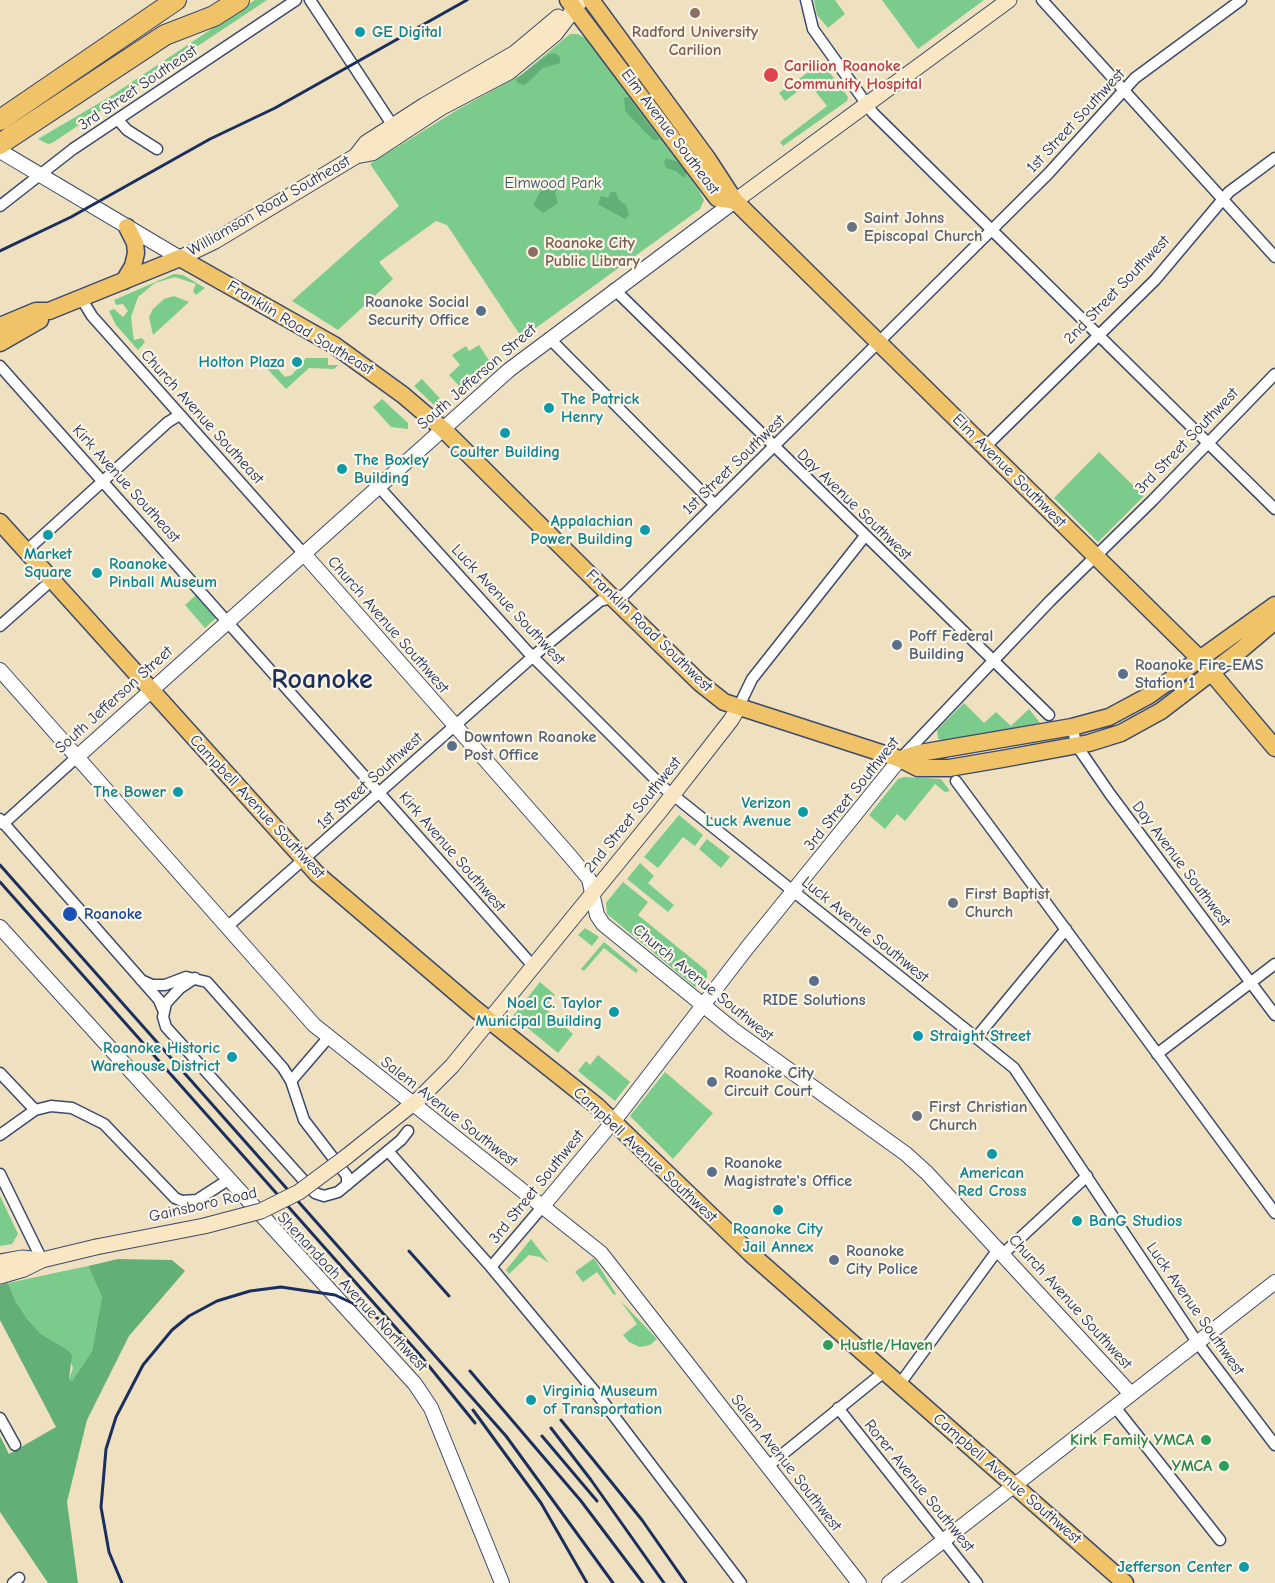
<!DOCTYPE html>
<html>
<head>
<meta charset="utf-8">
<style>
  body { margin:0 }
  canvas { display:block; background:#efe1c0 }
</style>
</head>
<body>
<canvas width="1275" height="1583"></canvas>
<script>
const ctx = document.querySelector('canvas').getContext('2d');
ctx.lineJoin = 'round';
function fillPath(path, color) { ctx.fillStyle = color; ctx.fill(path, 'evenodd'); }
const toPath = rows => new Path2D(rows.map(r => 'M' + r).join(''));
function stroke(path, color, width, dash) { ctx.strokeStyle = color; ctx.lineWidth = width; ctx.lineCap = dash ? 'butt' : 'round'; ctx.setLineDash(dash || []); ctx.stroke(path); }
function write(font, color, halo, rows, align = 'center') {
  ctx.font = font + ' "Comic Neue",sans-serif'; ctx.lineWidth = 4.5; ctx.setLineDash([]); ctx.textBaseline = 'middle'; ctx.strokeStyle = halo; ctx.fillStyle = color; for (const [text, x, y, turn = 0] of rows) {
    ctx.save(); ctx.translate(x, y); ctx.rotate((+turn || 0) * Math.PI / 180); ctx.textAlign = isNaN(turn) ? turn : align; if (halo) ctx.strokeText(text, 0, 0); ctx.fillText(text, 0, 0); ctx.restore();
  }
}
const green = toPath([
  [255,0,267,0,52,143,48,144,38,139,111,96],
  [814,0,835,0,845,14,828,28,817,15],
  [882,0,984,0,918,49],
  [570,34,578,34,588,40,698,189,704,200,700,209,522,338,447,225,436,221,379,262,393,279,338,330,292,301,399,206,370,164,457,110,521,75],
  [824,61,830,73,848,97,847,101,783,146,780,142,827,106,809,83,785,101,779,93],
  [174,274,183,275,205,288,196,295,193,291,196,284,175,277,155,283,138,297,131,317,133,334,134,340,142,338,145,342,138,350,116,325,109,311,114,309,123,317,128,311,123,304,116,305,114,300],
  [174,296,189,302,153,335,149,317,153,309,164,299],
  [479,345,492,365,462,389,449,375,460,365,452,355,466,346,469,351],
  [267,357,285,377,292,375,306,358,328,358,328,365,338,365,334,369,309,368,286,389,261,362],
  [422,379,446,405,444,407,437,408,414,386],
  [382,399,408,423,408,429,391,427,373,407],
  [1099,452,1144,496,1098,542,1054,498],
  [196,595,216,618,205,628,185,605],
  [964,703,984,723,996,712,1011,726,1029,709,1040,723,945,741,938,739,937,730],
  [904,777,941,779,950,791,945,792,935,784,905,821,897,814,885,829,869,815,898,779],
  [679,815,703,835,695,846,683,837,658,868,644,857],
  [707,839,730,857,721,868,699,849],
  [640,863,654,876,648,883,674,905,668,912,627,879],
  [623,882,648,902,638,915,707,971,707,983,695,987,607,914,606,903],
  [585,928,599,937,592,946,578,935],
  [604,942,638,970,636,973,604,948,584,971,581,969],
  [540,982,555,995,545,1008,573,1034,558,1053,513,1016],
  [598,1055,630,1082,615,1101,578,1071,586,1061,590,1065],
  [665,1072,713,1113,673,1159,630,1116],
  [0,1196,18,1234,12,1244,0,1246],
  [531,1239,549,1263,540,1257,529,1255,509,1274,506,1270],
  [594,1258,616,1294,614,1295,597,1272,583,1282,575,1272],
  [88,1266,102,1297,92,1351,72,1381,69,1379,73,1368,65,1348,41,1334,28,1320,16,1302,8,1283],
  [620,1300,657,1339,650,1345,640,1347,629,1342,623,1335,637,1324]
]);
const forest = toPath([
  [555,53,560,57,560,63,543,68,525,85,517,83,516,79,549,54],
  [628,97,659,138,658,140,653,140,625,111,624,98],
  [666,158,678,162,687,173,684,178,676,171,666,168,664,162],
  [552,183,559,183,555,193,558,203,543,213,533,205,540,192],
  [611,192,616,192,619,200,626,205,629,215,625,219,598,204,601,196,608,198],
  [118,1259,172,1260,185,1271,129,1336,87,1420,67,1502,78,1583,48,1583,0,1512,0,1436,9,1454,56,1427,0,1320,0,1285,8,1283,16,1302,28,1320,41,1334,65,1348,72,1355,69,1379,72,1381,92,1351,102,1297,88,1266]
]);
const minor = toPath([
  [310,0,395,129],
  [806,0,813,29,873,113,1275,509],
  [1042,0,1275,257],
  [118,120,127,130,157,149],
  [0,206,73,149,296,0],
  [614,289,1049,715],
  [81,298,92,316,304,554],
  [549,338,714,504],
  [0,366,533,966],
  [985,447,1155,280,1229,192,1275,158],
  [378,486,527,651,663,787,1014,1068,1197,1342,1275,1445],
  [26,551,168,422,180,415],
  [0,626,52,580],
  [738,708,752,679,865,536],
  [1072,727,1077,746,1110,794,1275,1015],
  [902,757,1050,601,1153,500,1275,374],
  [956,781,1275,1213],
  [0,819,159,1000,164,1012],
  [3,824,77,757],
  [227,927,537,653,600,601,624,595,1048,174,1135,78,1241,0],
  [195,978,180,988,166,1003,163,1017,166,1027,315,1193,324,1196,338,1192,401,1140,408,1131],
  [141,980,152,985,165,985,186,977,207,982,283,1068,291,1081,304,1120,347,1176,347,1185],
  [976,1038,1066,929],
  [1157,1054,1275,964],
  [0,1073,35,1110],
  [291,1081,328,1038],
  [0,1135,35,1110,51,1106,72,1108,104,1124,175,1198,182,1201,197,1200,228,1180],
  [388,1151,491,1267,601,1399,741,1583],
  [0,1174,42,1260],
  [1004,1253,1087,1176],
  [491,1267,543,1206],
  [899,1385,999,1248],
  [1115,1407,1220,1540],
  [838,1408,977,1583],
  [0,1418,15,1445],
  [768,1466,884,1372],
  [13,1583,19,1578]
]);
const tertiary = toPath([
  [0,151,180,258],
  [304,554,570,856,589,879,597,915,603,924,735,1031,906,1154,927,1173,1131,1394],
  [0,670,314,1025,601,1253,859,1583],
  [77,757,509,370,735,201],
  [0,927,415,1384,431,1408,502,1583],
  [543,1206,621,1112,747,948,900,759],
  [889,1583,1275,1282]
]);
const secondary = toPath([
  [356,156,366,143,425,105,515,53,558,17],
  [735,201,1009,0],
  [180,258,215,241,356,156,372,153,442,107,509,72,555,34,581,0],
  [346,1157,420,1098,452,1066,660,811,731,720,738,708],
  [0,1262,22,1258,42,1260],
  [0,1276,24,1269,42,1260,96,1247]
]);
const primary = toPath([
  [568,0,717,198,735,201],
  [591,0,707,158,735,201,1200,659,1275,748],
  [124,281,133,266,136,253,135,243,127,227],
  [0,326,36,311,49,311,180,258,334,345,403,395,443,429,614,599,700,683,724,702,900,759,918,768,949,768,1002,759,1089,743,1121,733,1161,711,1242,649,1275,621],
  [0,343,40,320],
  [0,522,317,874,475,1009,597,1106,751,1254,1125,1583],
  [900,759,920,753,1072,727,1109,717,1148,696,1275,605]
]);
const motorway = toPath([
  [0,120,176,0],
  [0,144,165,35,214,16,239,0]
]);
const rail = toPath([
  [0,251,71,217,210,139,275,108,467,0],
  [0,865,506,1436,613,1583],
  [0,882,420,1355,475,1423],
  [409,1251,449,1296],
  [470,1371,581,1501,643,1583],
  [473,1410,541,1503,587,1583],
  [561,1420,642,1520,686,1583],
  [551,1428,591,1480,664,1583],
  [542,1436,597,1501],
  [122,1583,109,1552,101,1507,106,1449,116,1417,143,1365,172,1330,189,1316,217,1301,250,1291,281,1287,335,1295,365,1309,384,1323]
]);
const secondaryBridge = toPath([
  [96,1247,204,1226,261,1211,299,1192,346,1157]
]);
const markers = [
  [695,13,6,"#8d6e63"],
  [360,32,6,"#0f9aa8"],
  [771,75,8,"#e0444e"],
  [852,227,6,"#6b7280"],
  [533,252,6,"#8d6e63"],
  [481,311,6,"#5c6f8a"],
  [297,362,6,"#0f9aa8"],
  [549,408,6,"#0f9aa8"],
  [505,433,6,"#0f9aa8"],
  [342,469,6,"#0f9aa8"],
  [645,530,6,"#0f9aa8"],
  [48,535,6,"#0f9aa8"],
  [97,573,6,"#0f9aa8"],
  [897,645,6,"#5c6f8a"],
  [1123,674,6,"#5c6f8a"],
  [452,746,6,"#5c6f8a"],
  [178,792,6,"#0f9aa8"],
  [803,812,6,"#0f9aa8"],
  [953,903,6,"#6b7280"],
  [70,914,8,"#1a4fb4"],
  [814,981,6,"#5c6f8a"],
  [614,1012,6,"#0f9aa8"],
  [918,1036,6,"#0f9aa8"],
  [232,1057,6,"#0f9aa8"],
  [712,1082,6,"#5c6f8a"],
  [917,1116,6,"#6b7280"],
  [992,1154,6,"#0f9aa8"],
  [712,1172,6,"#5c6f8a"],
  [778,1210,6,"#0f9aa8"],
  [1077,1221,6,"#0f9aa8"],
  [834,1260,6,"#5c6f8a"],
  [828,1345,6,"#2e9e5b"],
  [531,1400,6,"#0f9aa8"],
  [1206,1440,6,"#2e9e5b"],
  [1224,1466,6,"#2e9e5b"],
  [1244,1567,6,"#0f9aa8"]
];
const cultureNames = [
  ["GE Digital",372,32],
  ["Holton Plaza",285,362,"right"],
  ["The Patrick",561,399],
  ["Henry",561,417],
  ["Coulter Building",505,452,"center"],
  ["The Boxley",354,460],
  ["Building",354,478],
  ["Appalachian",633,521,"right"],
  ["Power Building",633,539,"right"],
  ["Market",48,554,"center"],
  ["Square",48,572,"center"],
  ["Roanoke",109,564],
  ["Pinball Museum",109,582],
  ["The Bower",166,792,"right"],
  ["Verizon",791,803,"right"],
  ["Luck Avenue",791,821,"right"],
  ["Noel C. Taylor",602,1003,"right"],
  ["Municipal Building",602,1021,"right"],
  ["Straight Street",930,1036],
  ["Roanoke Historic",220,1048,"right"],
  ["Warehouse District",220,1066,"right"],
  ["American",992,1173,"center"],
  ["Red Cross",992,1191,"center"],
  ["BanG Studios",1089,1221],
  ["Roanoke City",778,1229,"center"],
  ["Jail Annex",778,1247,"center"],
  ["Virginia Museum",543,1391],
  ["of Transportation",543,1409],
  ["Jefferson Center",1232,1567,"right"]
];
const educationNames = [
  ["Radford University",695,32],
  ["Carilion",695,50],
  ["Roanoke City",545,243,"left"],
  ["Public Library",545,261,"left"]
];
const healthNames = [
  ["Carilion Roanoke",784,66],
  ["Community Hospital",784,84]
];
const streetNames = [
  ["3rd Street Southeast",138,88,-34],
  ["1st Street Southwest",1076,121,-47],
  ["Elm Avenue Southeast",670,132,53],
  ["Williamson Road Southeast",269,206,-30],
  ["2nd Street Southwest",1117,290,-46],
  ["Franklin Road Southeast",300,328,31],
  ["South Jefferson Street",477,377,-41],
  ["Church Avenue Southeast",202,417,48],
  ["3rd Street Southwest",1187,441,-46],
  ["1st Street Southwest",734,465,-44],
  ["Elm Avenue Southwest",1009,471,45],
  ["Kirk Avenue Southeast",126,484,48],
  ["Day Avenue Southwest",854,505,44],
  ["Luck Avenue Southwest",508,605,47],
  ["Church Avenue Southwest",388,625,49],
  ["Franklin Road Southwest",649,631,44],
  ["South Jefferson Street",114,700,-42],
  ["1st Street Southwest",370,781,-42],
  ["3rd Street Southwest",852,794,-51],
  ["Campbell Avenue Southwest",257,807,47],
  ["2nd Street Southwest",633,815,-51],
  ["Kirk Avenue Southwest",452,852,49],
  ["Day Avenue Southwest",1181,864,53],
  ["Luck Avenue Southwest",865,930,39],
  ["Church Avenue Southwest",703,983,39],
  ["Salem Avenue Southwest",449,1112,38],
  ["Campbell Avenue Southwest",645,1155,43],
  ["3rd Street Southwest",537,1187,-51],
  ["Gainsboro Road",203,1205,-13],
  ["Shenandoah Avenue Northwest",352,1292,47],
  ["Church Avenue Southwest",1070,1302,48],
  ["Luck Avenue Southwest",1195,1309,55],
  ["Salem Avenue Southwest",786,1463,52],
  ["Campbell Avenue Southwest",1007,1479,41],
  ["Rorer Avenue Southwest",919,1486,51]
];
const parkNames = [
  ["Elmwood Park",553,183]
];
const worshipNames = [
  ["Saint Johns",864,218],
  ["Episcopal Church",864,236],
  ["First Baptist",965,894],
  ["Church",965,912],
  ["First Christian",929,1107],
  ["Church",929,1125]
];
const serviceNames = [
  ["Roanoke Social",469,302,"right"],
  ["Security Office",469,320,"right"],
  ["Poff Federal",909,636],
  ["Building",909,654],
  ["Roanoke Fire-EMS",1135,665],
  ["Station 1",1135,683],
  ["Downtown Roanoke",464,737],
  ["Post Office",464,755],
  ["RIDE Solutions",814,1000,"center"],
  ["Roanoke City",724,1073],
  ["Circuit Court",724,1091],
  ["Roanoke",724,1163],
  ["Magistrate's Office",724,1181],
  ["Roanoke",846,1251],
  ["City Police",846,1269]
];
const transitNames = [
  ["Roanoke",84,914]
];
const leisureNames = [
  ["Hustle/Haven",840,1345,"left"],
  ["Kirk Family YMCA",1194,1440],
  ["YMCA",1212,1466]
];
const townNames = [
  ["Roanoke",322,680]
];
fillPath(green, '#7acb8c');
fillPath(forest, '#63af78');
stroke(minor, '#3b4a6d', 13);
stroke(tertiary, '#3b4a6d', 16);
stroke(secondary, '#3b4a6d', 17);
stroke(primary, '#3b4a6d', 19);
stroke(motorway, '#3b4a6d', 22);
stroke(minor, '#fff', 10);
stroke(tertiary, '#fff', 14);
stroke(secondary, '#f9e7c3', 15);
stroke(primary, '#f1c369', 16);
stroke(motorway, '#f1c369', 20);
stroke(rail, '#1b2f5e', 3);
stroke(secondaryBridge, '#3b4a6d', 17, []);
stroke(secondaryBridge, '#f9e7c3', 15);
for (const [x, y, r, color] of markers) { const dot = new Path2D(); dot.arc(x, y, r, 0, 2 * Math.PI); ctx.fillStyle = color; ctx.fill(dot); stroke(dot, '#fcf5e5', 2); }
write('bold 16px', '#0d838f', '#fcf5e5', cultureNames, 'left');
write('bold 16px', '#785e54', '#fcf5e5', educationNames);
write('bold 16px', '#be3a42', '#fcf5e5', healthNames, 'left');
write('16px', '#1b2f5e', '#fcf5e5', streetNames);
write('16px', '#33566a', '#fcf5e5', parkNames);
write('bold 16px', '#5b616d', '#fcf5e5', worshipNames, 'left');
write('bold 16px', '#4e5e75', '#fcf5e5', serviceNames, 'left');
write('bold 16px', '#164399', '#fcf5e5', transitNames, 'left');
write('bold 16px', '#27864d', '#fcf5e5', leisureNames, 'right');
write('bold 28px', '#1b2f5e', '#fcf5e5', townNames);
</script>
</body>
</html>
